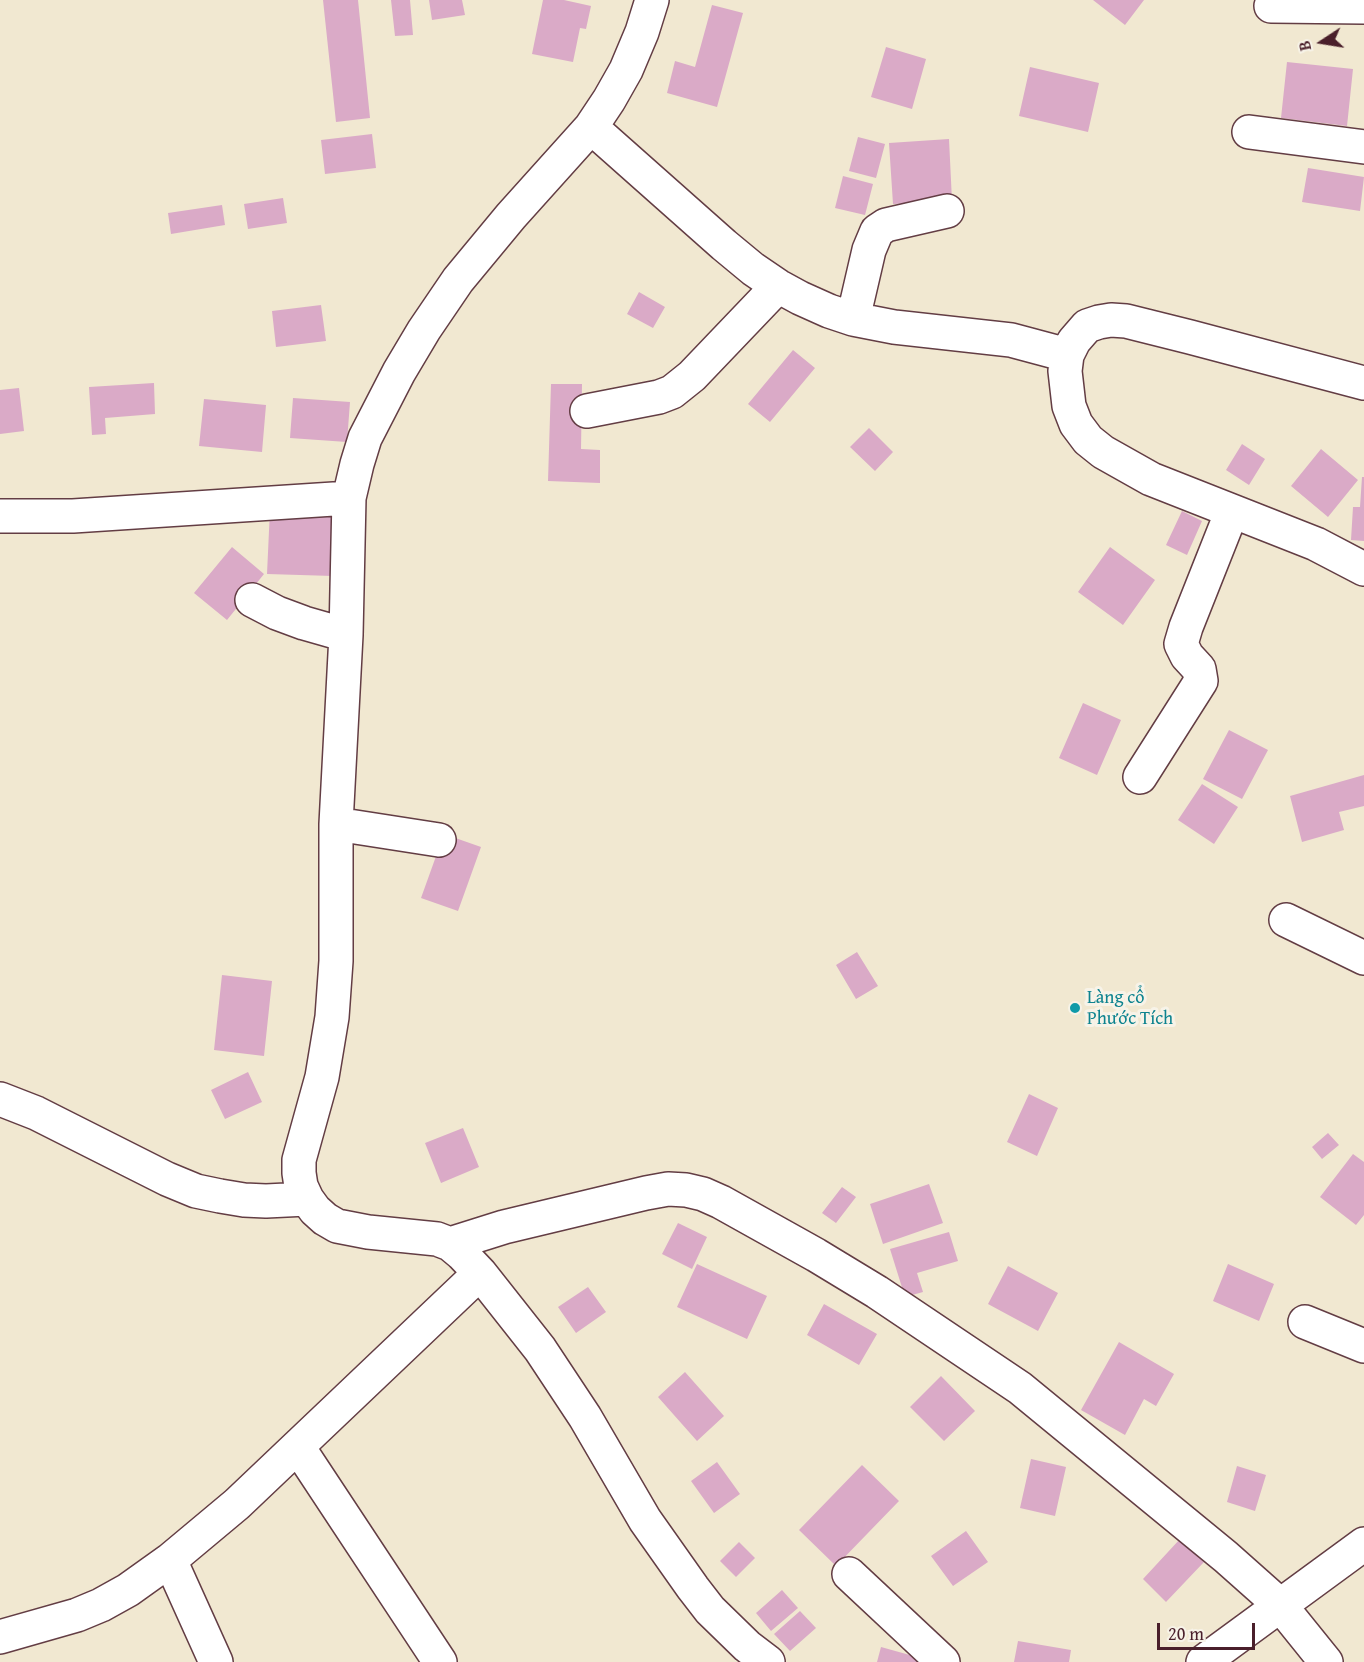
<!DOCTYPE html>
<html>
<head>
<meta charset="utf-8">
<style>
  body { margin:0 }
  #map { position:relative; width:1364px; height:1662px; overflow:hidden; background:#f1e8d1; font-family:"Gentium Book Plus",serif }
  canvas { display:block }
  .north { position:absolute; left:1292px; top:12px; width:60px; height:60px; -webkit-text-stroke:4px #f7f3e8; paint-order:stroke; rotate:258deg; font-size:16px; font-weight:700; line-height:24px; text-align:center; color:#4a1f2b }
  .north::after { content:''; display:block; margin:auto; width:21px; height:27px; background:#4a1f2b; clip-path:polygon(50% 0,100% 100%,50% 72%,0 100%) }
  .scale { position:absolute; left:1157px; top:1623px; width:98px; height:27px; box-sizing:border-box; border:3px solid #4a1f2b; border-top:0; padding-left:8px; font-size:18px; line-height:21px; white-space:nowrap; color:#4a1f2b; -webkit-text-stroke:4px #f7f3e8; paint-order:stroke }
</style>
</head>
<body>
<div id="map">
<canvas width="1364" height="1662"></canvas>
<div class="north">B</div>
<div class="scale">20 m</div>
</div>
<script>
const ctx = document.querySelector('canvas').getContext('2d');
ctx.lineJoin = 'round';
function fillPath(path, color) { ctx.fillStyle = color; ctx.fill(path, 'evenodd'); }
const toPath = rows => new Path2D(rows.map(r => 'M' + r).join(''));
function stroke(path, color, width, dash) { ctx.strokeStyle = color; ctx.lineWidth = width; ctx.lineCap = dash ? 'butt' : 'round'; ctx.setLineDash(dash || []); ctx.stroke(path); }
function write(font, color, halo, rows, align = 'center') {
  ctx.font = font + ' "Gentium Book Plus",serif'; ctx.lineWidth = 6; ctx.setLineDash([]); ctx.textBaseline = 'middle'; ctx.strokeStyle = halo; ctx.fillStyle = color; for (const [text, x, y, turn = 0] of rows) {
    ctx.save(); ctx.translate(x, y); ctx.rotate((+turn || 0) * Math.PI / 180); ctx.textAlign = isNaN(turn) ? turn : align; if (halo) ctx.strokeText(text, 0, 0); ctx.fillText(text, 0, 0); ctx.restore();
  }
}
const building = toPath([
  [323,0,358,0,370,118,336,122],
  [391,0,410,0,413,35,395,36],
  [429,0,462,0,465,15,432,20],
  [543,0,564,0,591,6,586,29,580,28,573,62,532,54],
  [1093,0,1144,0,1125,25],
  [712,5,743,13,717,107,667,93,675,61,695,67],
  [886,47,926,59,912,109,871,97],
  [1287,62,1353,69,1347,126,1281,118],
  [1030,67,1099,83,1088,132,1019,116],
  [372,134,376,168,325,174,321,140],
  [858,137,885,144,876,178,849,171],
  [949,139,952,201,893,204,889,143],
  [1308,168,1364,177,1360,211,1302,202],
  [843,176,873,184,865,215,835,208],
  [283,198,287,223,248,229,244,204],
  [222,205,225,225,171,234,168,213],
  [639,292,665,307,653,328,627,314],
  [321,305,326,341,276,347,272,311],
  [793,350,815,368,770,422,748,404],
  [154,383,155,414,105,418,106,434,92,435,89,387],
  [551,384,582,384,581,449,600,450,600,483,548,481],
  [19,388,24,431,0,434,0,390],
  [293,398,350,402,347,442,290,438],
  [204,399,266,405,262,452,199,446],
  [869,428,893,452,875,471,850,447],
  [1242,444,1265,459,1249,485,1226,470],
  [1321,449,1358,480,1328,517,1291,486],
  [1362,477,1364,477,1364,541,1351,540,1353,507,1360,507],
  [270,509,336,512,333,576,267,574],
  [1182,511,1202,521,1187,555,1166,545],
  [232,547,264,574,227,620,194,593],
  [1110,547,1155,580,1123,625,1078,592],
  [1083,703,1121,720,1097,775,1059,758],
  [1229,730,1268,750,1242,799,1203,779],
  [1364,775,1364,806,1339,812,1344,830,1302,842,1290,796],
  [1202,784,1238,807,1214,844,1178,820],
  [444,834,481,847,458,911,421,898],
  [857,952,878,986,856,999,836,965],
  [222,975,272,981,264,1056,214,1050],
  [248,1072,262,1102,225,1119,211,1090],
  [1029,1094,1058,1108,1037,1156,1007,1142],
  [463,1128,479,1167,441,1183,425,1143],
  [1328,1133,1339,1145,1322,1159,1312,1147],
  [1353,1154,1364,1162,1364,1215,1356,1225,1320,1197],
  [929,1184,943,1223,883,1244,870,1204],
  [842,1187,856,1197,836,1223,822,1213],
  [678,1223,707,1237,692,1269,662,1254],
  [949,1232,958,1261,917,1273,923,1292,905,1297,890,1249],
  [697,1264,767,1296,747,1339,677,1307],
  [1228,1264,1274,1284,1259,1321,1213,1301],
  [1008,1266,1058,1293,1038,1331,988,1304],
  [588,1287,606,1312,576,1333,558,1307],
  [824,1304,877,1334,859,1365,807,1335],
  [1119,1342,1174,1374,1156,1406,1144,1399,1125,1435,1081,1410],
  [685,1372,724,1416,697,1441,658,1397],
  [941,1376,975,1411,944,1441,910,1407],
  [1031,1459,1066,1467,1055,1516,1020,1508],
  [717,1462,740,1494,714,1513,691,1481],
  [862,1465,899,1501,836,1566,799,1530],
  [1237,1466,1266,1475,1255,1511,1227,1502],
  [966,1531,988,1562,953,1586,931,1556],
  [1180,1539,1204,1562,1166,1602,1143,1579],
  [739,1542,755,1558,736,1577,720,1561],
  [782,1590,798,1608,771,1631,756,1613],
  [800,1611,816,1628,790,1651,774,1634],
  [1018,1641,1071,1650,1069,1662,1014,1662],
  [881,1647,924,1659,923,1662,877,1662]
]);
const minor = toPath([
  [652,0,642,32,626,70,609,100,591,127,511,216,458,280,424,330,399,372,365,438,357,464,349,498,346,635,336,824,336,961,332,1017,322,1077,299,1160,299,1173,301,1186,307,1199,315,1210,325,1219,337,1226,368,1232,437,1239,450,1244,462,1254,480,1273,540,1349,585,1417,645,1520,693,1588,710,1610,747,1646,768,1662],
  [1271,6,1364,7],
  [591,127,724,245,753,269,778,286,800,298,829,311,853,319,894,327,1011,340,1067,355],
  [1249,132,1364,147],
  [853,319,869,250,877,231,886,225,947,211],
  [1364,383,1190,337,1126,321,1111,320,1099,322,1087,326,1074,341,1067,355,1065,371,1069,406,1076,424,1088,440,1103,452,1151,479,1316,544,1364,569],
  [587,411,659,397,672,392,692,376,778,286],
  [0,516,73,516,349,498],
  [252,600,277,613,304,623,346,635],
  [1140,777,1201,681,1199,669,1187,656,1181,644,1186,627,1232,511],
  [336,824,439,840],
  [1286,920,1364,958],
  [0,1099,36,1113,167,1179,196,1191,220,1196,244,1200,266,1201,307,1199],
  [450,1244,504,1227,646,1193,668,1189,686,1190,703,1194,721,1202,816,1255,877,1292,1020,1388,1226,1557,1280,1605,1326,1662],
  [1305,1322,1364,1346],
  [298,1447,440,1662],
  [170,1560,216,1662],
  [849,1574,943,1662],
  [0,1637,77,1615,101,1605,128,1590,170,1560,237,1504,480,1273],
  [1203,1662,1364,1544]
]);
const markers = [
  [1075,1008,6,"#0f9aa8"]
];
const cultureNames = [
  ["Làng cổ",1087,998],
  ["Phước Tích",1087,1019]
];
fillPath(building, '#daaac7');
stroke(minor, '#633d44', 36);
stroke(minor, '#fff', 33);
for (const [x, y, r, color] of markers) { const dot = new Path2D(); dot.arc(x, y, r, 0, 2 * Math.PI); ctx.fillStyle = color; ctx.fill(dot); stroke(dot, '#f7f3e8', 2); }
write('18px', '#0d838f', '#f7f3e8', cultureNames, 'left');
</script>
</body>
</html>
